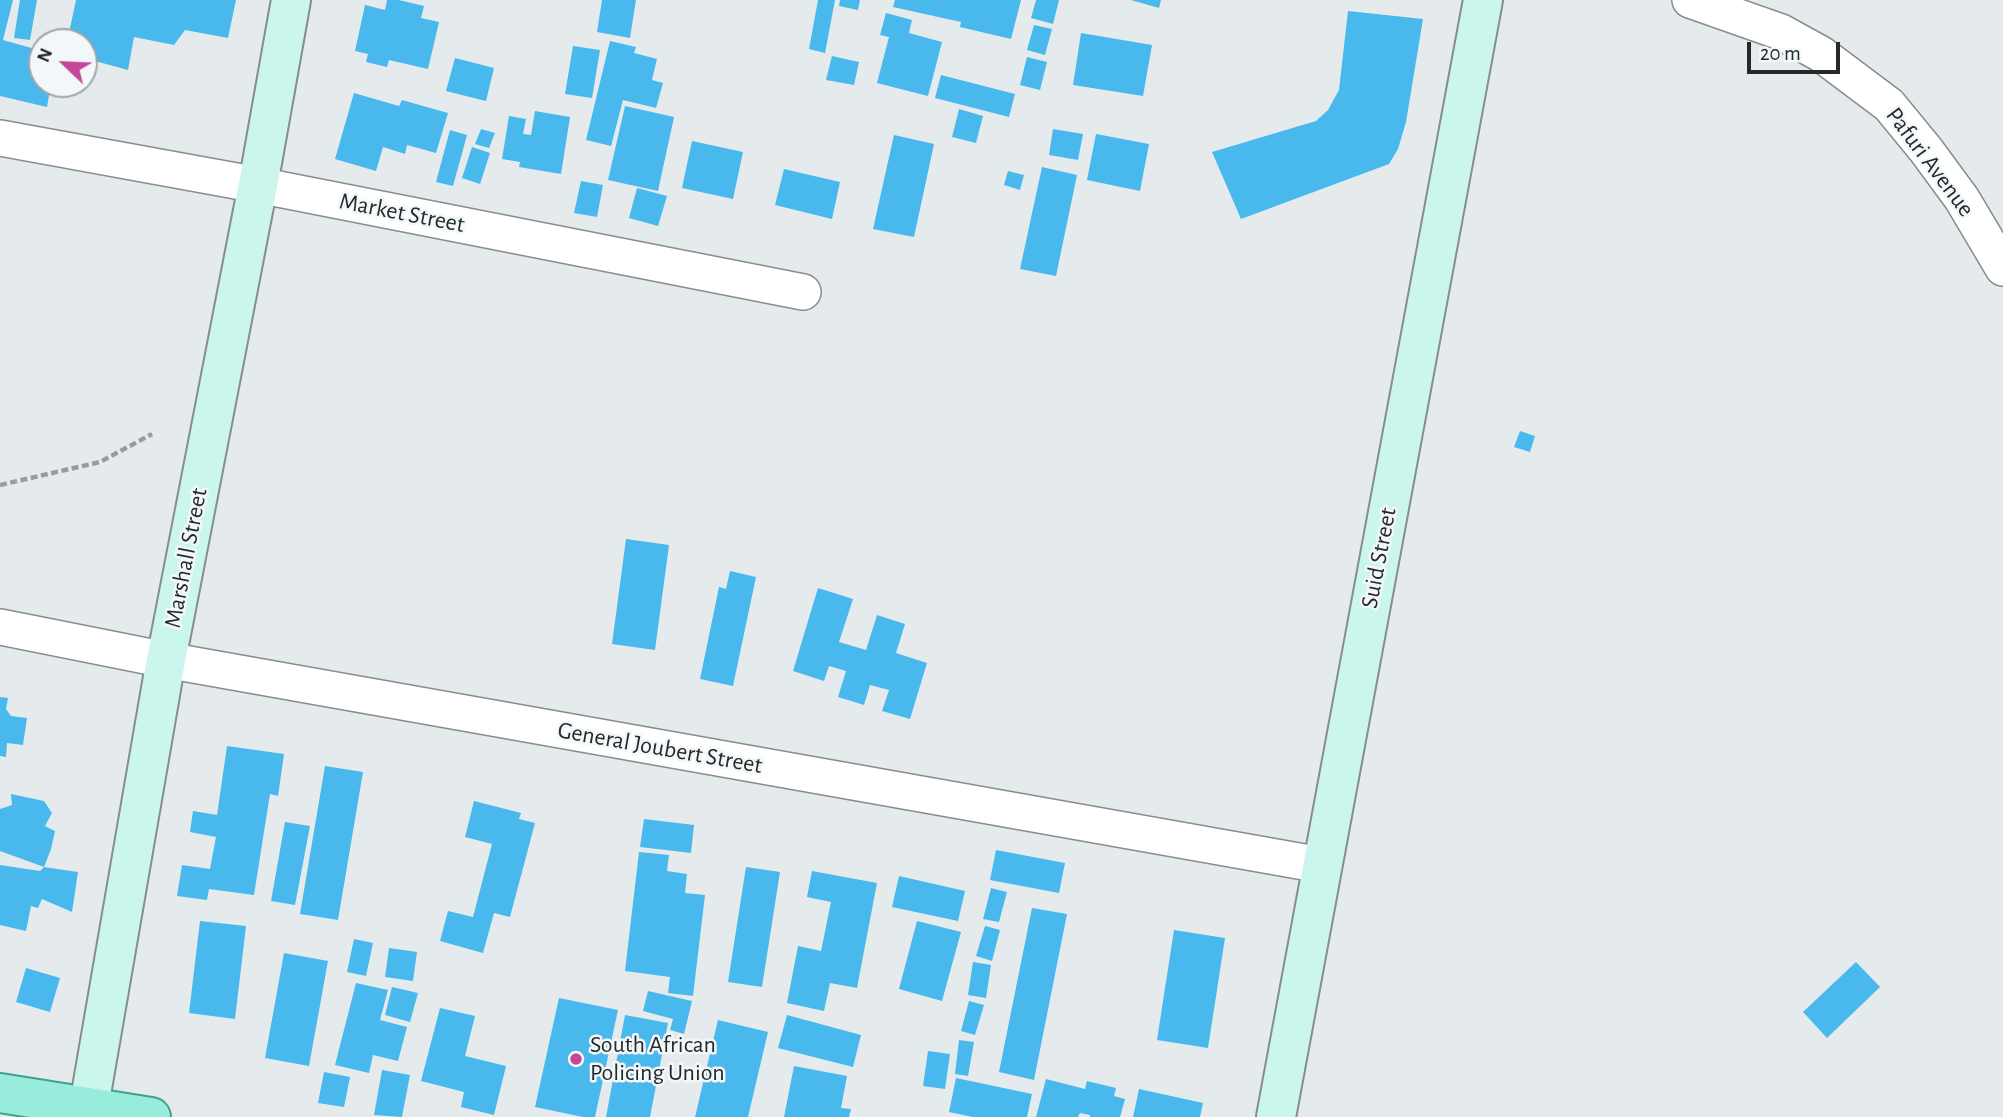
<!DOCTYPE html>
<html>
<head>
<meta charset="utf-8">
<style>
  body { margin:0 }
  #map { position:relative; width:2003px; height:1117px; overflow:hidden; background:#e5ebec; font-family:"Alegreya Sans",sans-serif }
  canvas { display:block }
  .north { position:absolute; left:28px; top:28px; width:70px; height:70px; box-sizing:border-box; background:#f2f8f9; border:2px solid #a0a5a6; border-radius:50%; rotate:293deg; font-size:19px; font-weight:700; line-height:28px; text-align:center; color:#262929 }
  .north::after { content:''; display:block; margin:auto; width:24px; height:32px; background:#c54898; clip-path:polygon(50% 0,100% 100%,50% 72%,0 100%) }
  .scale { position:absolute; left:1747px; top:42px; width:93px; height:32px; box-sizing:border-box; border:4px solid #262929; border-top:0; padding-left:9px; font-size:21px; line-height:24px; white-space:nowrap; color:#262929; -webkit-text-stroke:5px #f2f8f9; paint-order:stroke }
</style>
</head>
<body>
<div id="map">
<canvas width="2003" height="1117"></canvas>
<div class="north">N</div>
<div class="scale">20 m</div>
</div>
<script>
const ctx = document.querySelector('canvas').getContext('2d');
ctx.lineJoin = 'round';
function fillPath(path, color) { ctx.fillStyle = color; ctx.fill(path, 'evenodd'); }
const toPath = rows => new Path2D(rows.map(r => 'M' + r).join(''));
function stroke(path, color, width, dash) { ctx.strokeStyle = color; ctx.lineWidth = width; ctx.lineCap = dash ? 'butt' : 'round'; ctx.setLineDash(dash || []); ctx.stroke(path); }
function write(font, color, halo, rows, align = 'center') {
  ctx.font = font + ' "Alegreya Sans",sans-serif'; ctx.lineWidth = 5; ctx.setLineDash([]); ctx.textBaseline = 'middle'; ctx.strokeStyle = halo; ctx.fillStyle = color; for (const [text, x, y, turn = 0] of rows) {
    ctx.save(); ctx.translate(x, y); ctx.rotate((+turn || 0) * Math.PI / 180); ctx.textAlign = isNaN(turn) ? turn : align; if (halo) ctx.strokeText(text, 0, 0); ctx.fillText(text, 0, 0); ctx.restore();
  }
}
const building = toPath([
  [0,0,13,0,3,40,42,51,42,84,51,84,47,107,0,96],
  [20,0,37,0,30,40,14,38],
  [76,0,236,0,228,38,185,30,174,45,134,37,128,70,84,58,84,42,67,42],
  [387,0,399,0,424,6,421,18,439,22,428,69,389,60,387,67,366,62,368,54,355,51,365,5,385,10],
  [602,0,636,0,630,38,597,32],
  [818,0,835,0,825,53,809,49],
  [840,0,860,0,858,10,839,6],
  [895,0,1021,0,1011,39,960,27,961,22,893,7],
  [1036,0,1059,0,1053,24,1031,18],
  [1131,0,1161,0,1159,8],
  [1348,11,1423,19,1406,122,1398,149,1389,164,1241,219,1212,152,1316,121,1328,110,1339,90],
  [886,13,912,20,909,33,942,42,928,96,877,83,889,37,880,35],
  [1034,25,1052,29,1045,55,1027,50],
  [1081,33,1152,45,1143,96,1073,85],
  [610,41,636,47,634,53,657,59,652,80,663,83,656,108,623,100,611,146,586,140],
  [573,46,600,50,592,98,565,94],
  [832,56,859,62,854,85,826,80],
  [1027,57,1047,62,1040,90,1020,85],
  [455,58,494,68,486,101,446,91],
  [941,75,1015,94,1009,117,935,98],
  [354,93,399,106,402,100,448,113,436,153,407,145,405,154,383,147,376,171,335,159],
  [625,106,674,117,658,191,608,180],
  [959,109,983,116,976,143,952,137],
  [535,111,570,117,561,174,519,167,520,162,502,159,509,116,526,119,523,134,531,135],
  [481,129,495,133,489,148,475,144],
  [1053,129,1083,134,1078,160,1049,155],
  [450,130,467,135,453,186,436,182],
  [1096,134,1149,144,1140,191,1087,180],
  [894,135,934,144,914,237,873,229],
  [692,141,743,152,733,199,682,188],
  [472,147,490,153,480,184,462,178],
  [1042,167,1077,175,1056,276,1020,269],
  [784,169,840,182,832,219,775,205],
  [1008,171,1024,175,1020,190,1004,185],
  [581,181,603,185,597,217,574,213],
  [637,188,667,196,658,226,629,218],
  [1520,431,1535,436,1530,452,1514,447],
  [626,539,669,545,655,650,612,644],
  [730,571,756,577,733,686,700,679,719,587,726,589],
  [818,588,853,599,839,642,866,650,877,615,905,624,896,653,927,663,910,719,882,711,889,690,870,685,864,705,838,697,846,671,829,666,824,681,793,671],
  [0,697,8,698,6,709,11,716,27,718,23,745,7,743,6,757,0,756],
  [227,746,284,754,278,796,270,794,254,895,209,889,207,900,177,896,182,865,210,869,216,837,190,832,193,811,217,815],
  [325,766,363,772,338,920,300,914],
  [11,794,44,801,52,813,45,826,55,831,51,849,44,867,78,872,72,912,42,899,38,908,31,906,26,931,0,925,0,865,40,871,44,867,0,851,0,809,12,805],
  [474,801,521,813,519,819,535,823,510,917,494,913,483,953,440,941,448,911,473,917,492,844,465,837],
  [644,819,694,825,691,853,640,847],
  [285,822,310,826,295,905,271,901],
  [996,850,1065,863,1059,893,990,880],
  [639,852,669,855,667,871,687,874,685,893,705,895,693,996,668,993,670,977,625,971],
  [746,867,780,872,762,987,728,982],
  [812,871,877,883,857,988,830,983,824,1011,787,1003,798,946,821,951,831,902,807,897],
  [899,876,965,891,958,921,892,907],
  [991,888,1007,892,999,922,983,919],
  [1032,908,1067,914,1034,1080,999,1072],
  [200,921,246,926,235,1019,189,1013],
  [917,921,961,932,942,1001,899,989],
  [985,926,1000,930,992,961,976,956],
  [1174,930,1225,938,1208,1048,1157,1040],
  [354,939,373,943,366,976,347,972],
  [389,948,417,952,413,981,385,977],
  [284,953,328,961,309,1066,265,1058],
  [973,962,991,965,986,998,968,995],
  [1856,962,1880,987,1827,1038,1803,1012],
  [26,968,60,978,50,1012,16,1002],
  [356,983,388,990,380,1020,407,1027,398,1061,373,1055,369,1073,335,1065],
  [392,987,418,993,410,1022,385,1015],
  [648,991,692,1001,684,1034,670,1030,673,1019,643,1011],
  [559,998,618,1010,595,1117,583,1117,535,1107],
  [969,1001,984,1005,975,1035,961,1031],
  [440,1008,475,1016,465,1056,506,1066,494,1115,461,1107,464,1092,421,1081],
  [625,1015,668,1023,650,1117,606,1117],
  [787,1015,861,1035,853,1067,778,1048],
  [718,1020,768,1032,748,1117,695,1117],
  [959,1040,974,1042,968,1076,955,1074],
  [928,1051,950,1054,945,1089,923,1086],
  [794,1066,847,1076,841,1108,851,1109,849,1117,784,1117],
  [382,1070,410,1075,402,1117,374,1115],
  [324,1072,350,1077,344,1107,318,1103],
  [956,1078,1032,1094,1027,1117,973,1117,949,1112],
  [1046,1079,1085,1089,1087,1081,1116,1088,1114,1096,1125,1099,1120,1117,1090,1117,1090,1115,1080,1113,1078,1117,1036,1117],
  [1139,1089,1203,1103,1200,1117,1133,1117]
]);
const path = toPath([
  [0,485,100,462,152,434]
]);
const street = toPath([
  [1690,0,1781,32,1821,54,1889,105,1926,150,1962,199,2003,268],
  [0,138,258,185,803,292],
  [0,627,166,660,1321,865]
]);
const secondary = toPath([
  [87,1117,166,660,258,185,291,0],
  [1276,1117,1483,0]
]);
const primary = toPath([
  [0,1093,151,1117]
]);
const markers = [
  [576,1059,7,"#c54898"]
];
const streetNames = [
  ["Pafuri Avenue",1930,162,53],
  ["Market Street",402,213,11],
  ["Marshall Street",186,558,-79],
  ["Suid Street",1379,558,-79],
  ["General Joubert Street",660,748,10]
];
const poiNames = [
  ["South African",590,1045],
  ["Policing Union",590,1073]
];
fillPath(building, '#49b8ed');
stroke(street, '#878d8d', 38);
stroke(secondary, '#878d8d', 42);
stroke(primary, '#42a08d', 42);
stroke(path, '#979c9c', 4.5, [7, 3.5]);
stroke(street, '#fff', 35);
stroke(secondary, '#cbf6ed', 38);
stroke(primary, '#97ecdb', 38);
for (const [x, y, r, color] of markers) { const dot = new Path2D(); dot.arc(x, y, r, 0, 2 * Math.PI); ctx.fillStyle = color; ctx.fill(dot); stroke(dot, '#f2f8f9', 2.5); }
write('24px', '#262929', '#f2f8f9', streetNames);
write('24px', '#262929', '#f2f8f9', poiNames, 'left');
</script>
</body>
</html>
